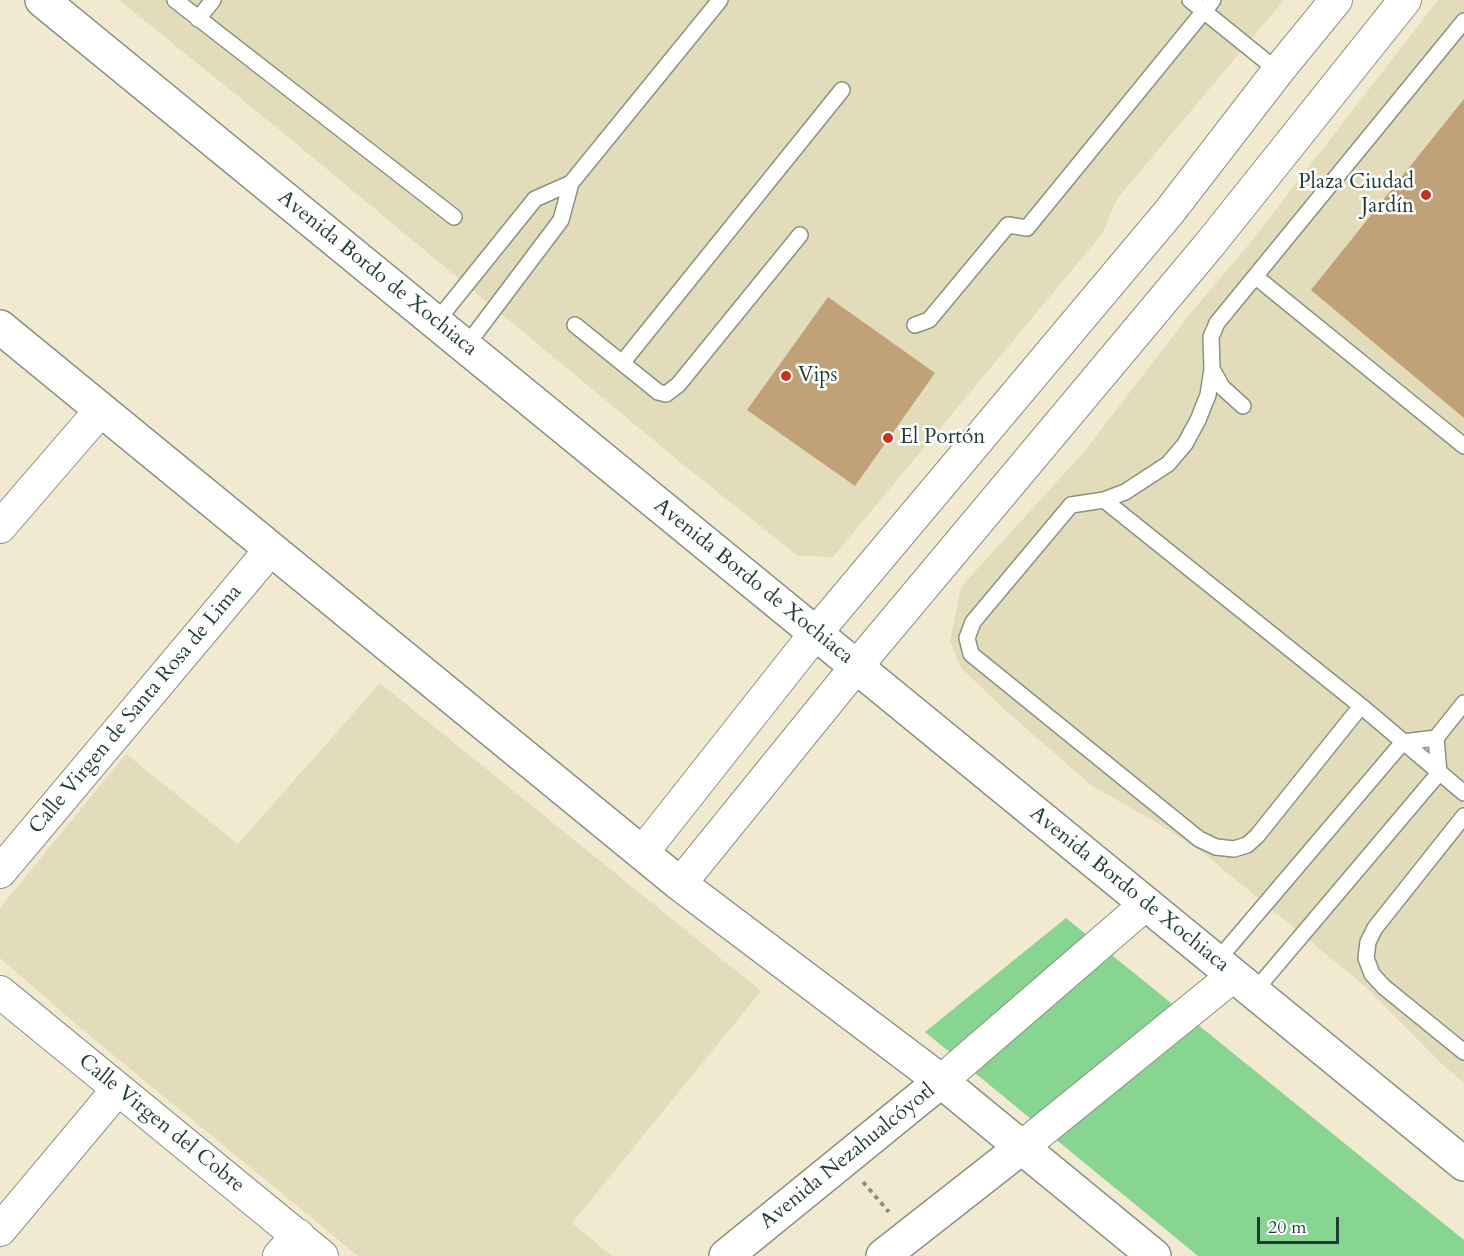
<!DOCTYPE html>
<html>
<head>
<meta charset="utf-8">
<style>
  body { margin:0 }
  #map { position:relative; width:1464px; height:1256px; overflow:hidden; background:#f2e9d1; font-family:Cardo,serif }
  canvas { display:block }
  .scale { position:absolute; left:1257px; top:1217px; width:82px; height:27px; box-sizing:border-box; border:3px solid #1f3d34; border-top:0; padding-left:8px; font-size:18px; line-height:21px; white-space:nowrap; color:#1f3d34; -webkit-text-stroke:4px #fff; paint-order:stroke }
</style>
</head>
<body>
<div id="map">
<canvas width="1464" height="1256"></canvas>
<div class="scale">20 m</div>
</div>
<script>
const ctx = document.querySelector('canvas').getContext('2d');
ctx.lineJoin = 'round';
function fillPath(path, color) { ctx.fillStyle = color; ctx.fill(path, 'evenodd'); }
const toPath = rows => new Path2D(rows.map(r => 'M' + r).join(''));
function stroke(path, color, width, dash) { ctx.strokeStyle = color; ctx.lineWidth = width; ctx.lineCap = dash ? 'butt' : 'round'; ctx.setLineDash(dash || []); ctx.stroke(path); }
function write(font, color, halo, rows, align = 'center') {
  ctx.font = font + ' Cardo,serif'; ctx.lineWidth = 5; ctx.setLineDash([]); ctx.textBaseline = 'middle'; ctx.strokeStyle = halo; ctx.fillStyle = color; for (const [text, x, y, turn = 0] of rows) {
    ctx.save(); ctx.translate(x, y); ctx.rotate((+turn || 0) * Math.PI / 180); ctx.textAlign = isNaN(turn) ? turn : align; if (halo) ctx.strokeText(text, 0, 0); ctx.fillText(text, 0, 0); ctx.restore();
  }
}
const built = toPath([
  [119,0,1284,0,1117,199,1102,234,833,557,798,556,686,467,276,127],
  [1438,0,1464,0,1464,1083,1443,1065,1367,988,1202,852,1151,819,1092,786,1003,708,961,668,950,641,961,587,1083,453,1194,309,1250,243],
  [380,683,761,991,572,1223,612,1256,358,1256,78,1026,0,958,0,908,126,754,238,844]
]);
const green = toPath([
  [1066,918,1464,1240,1464,1256,1198,1256,925,1032]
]);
const building = toPath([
  [1464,99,1464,418,1311,290],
  [828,297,935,373,855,486,747,410]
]);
const path = toPath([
  [863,1182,889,1212]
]);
const lane = toPath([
  [175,0,454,217],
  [1190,0,1278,71],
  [198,19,213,0],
  [1256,277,1464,446],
  [436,322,535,199,571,183],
  [575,325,652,387,658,392,666,394,678,385,800,235],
  [915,325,929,320,1008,225,1027,228,1213,0],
  [466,346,561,220,571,183,720,0],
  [622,363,842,90],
  [1212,369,1222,387,1243,406],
  [1104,500,1361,706,1464,793],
  [1361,706,1257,836,1247,845,1234,849,1216,847,1199,839,971,654,967,638,973,622,1071,505,1104,500,1125,492,1168,464,1185,444,1198,420,1208,395,1212,369,1211,337,1217,323,1464,21],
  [1464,816,1375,928,1368,942,1366,958,1372,974,1384,987,1464,1052],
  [1216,962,1403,742,1436,738],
  [1253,993,1439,773,1436,738,1464,703]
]);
const street = toPath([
  [0,527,100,411],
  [642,853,815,634,1170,211,1278,71,1336,0],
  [0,872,271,549],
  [680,884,856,667,1210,244,1405,0],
  [0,992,322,1256],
  [941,1081,1146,904],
  [1022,1147,1233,976],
  [0,1230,118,1089],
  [279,1256,298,1235]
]);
const secondary = toPath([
  [726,1256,941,1081],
  [883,1256,1022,1147]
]);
const primary = toPath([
  [42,0,1464,1164],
  [0,327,680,884,941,1081,1154,1256]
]);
const markers = [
  [1426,195,6,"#c8321e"],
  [786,376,6,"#c8321e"],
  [888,438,6,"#c8321e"]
];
const poiNames = [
  ["Plaza Ciudad",1414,183,"right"],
  ["Jardín",1414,207,"right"],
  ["Vips",798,376],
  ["El Portón",900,438]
];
const streetNames = [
  ["Avenida Bordo de Xochiaca",377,274,39],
  ["Avenida Bordo de Xochiaca",753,582,39],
  ["Calle Virgen de Santa Rosa de Lima",136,710,-50],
  ["Avenida Bordo de Xochiaca",1129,890,39],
  ["Calle Virgen del Cobre",161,1124,39],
  ["Avenida Nezahualcóyotl",848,1157,-39]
];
fillPath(built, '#e2dcba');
fillPath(green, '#88d491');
fillPath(building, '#c1a178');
stroke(lane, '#889382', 18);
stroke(street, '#889382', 34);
stroke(secondary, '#889382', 36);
stroke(primary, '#889382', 36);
stroke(path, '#889382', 4, [4.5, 4.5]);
stroke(lane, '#fff', 15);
stroke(street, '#fff', 32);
stroke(secondary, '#fff', 33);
stroke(primary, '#fff', 33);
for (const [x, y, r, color] of markers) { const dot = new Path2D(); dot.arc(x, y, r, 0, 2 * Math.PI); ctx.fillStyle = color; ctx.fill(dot); stroke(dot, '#fff', 2); }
write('21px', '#1f3d34', '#fff', poiNames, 'left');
write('21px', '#1f3d34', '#fff', streetNames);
</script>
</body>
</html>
